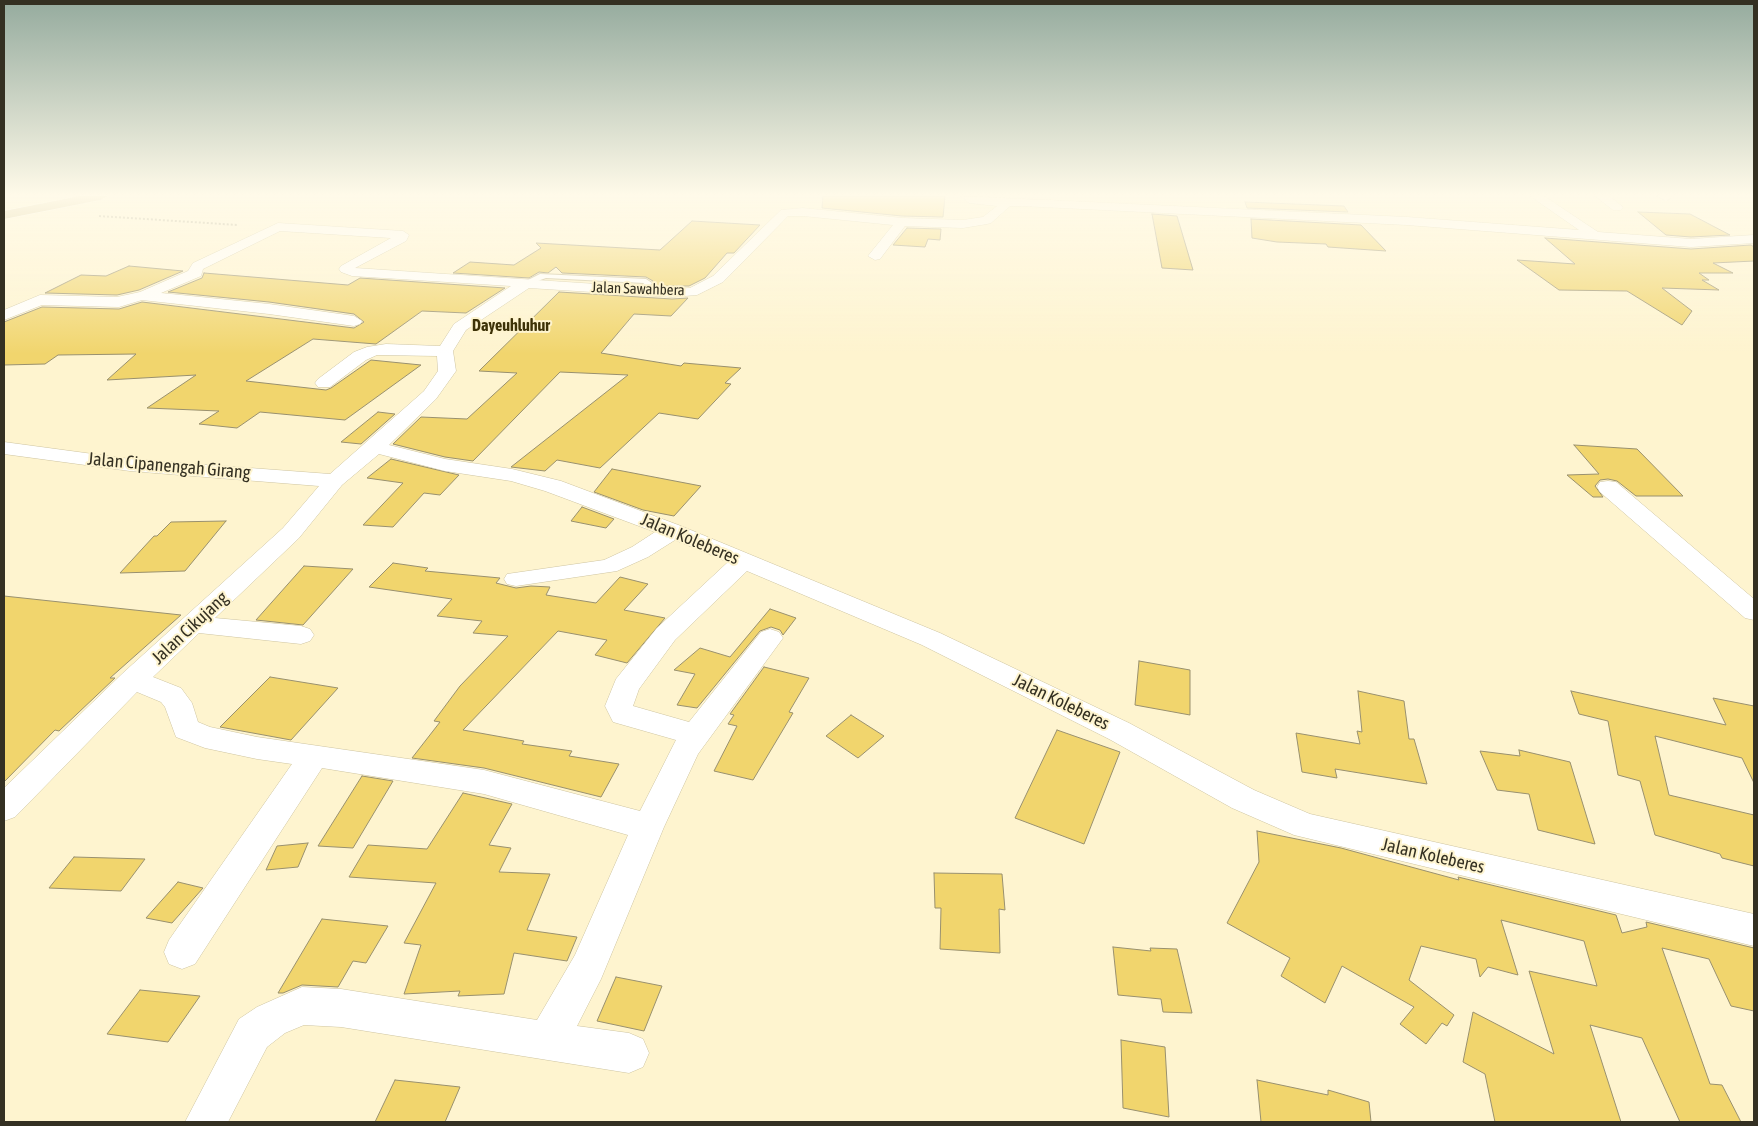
<!DOCTYPE html>
<html>
<head>
<meta charset="utf-8">
<style>
  body { margin:0 }
  #map { position:relative; width:1758px; height:1126px; overflow:hidden; background:#fef4cf; font-family:"Asap Condensed",sans-serif }
  canvas { display:block }
  .frame { position:absolute; inset:0; border:5px solid #343022; pointer-events:none }
</style>
</head>
<body>
<div id="map">
<canvas width="1758" height="1126"></canvas>
<div class="frame"></div>
</div>
<script>
const ctx = document.querySelector('canvas').getContext('2d');
ctx.lineJoin = 'round';
function fillPath(path, color) { ctx.fillStyle = color; ctx.fill(path, 'evenodd'); }
const toPath = rows => new Path2D(rows.map(r => 'M' + r).join(''));
function stroke(path, color, width, dash) { ctx.strokeStyle = color; ctx.lineWidth = width; ctx.lineCap = dash ? 'butt' : 'round'; ctx.setLineDash(dash || []); ctx.stroke(path); }
function write(font, color, halo, rows, align = 'center') {
  ctx.font = font + ' "Asap Condensed",sans-serif'; ctx.lineWidth = 4; ctx.setLineDash([]); ctx.textBaseline = 'middle'; ctx.strokeStyle = halo; ctx.fillStyle = color; for (const [text, x, y, turn = 0] of rows) {
    ctx.save(); ctx.translate(x, y); ctx.rotate((+turn || 0) * Math.PI / 180); ctx.textAlign = isNaN(turn) ? turn : align; if (halo) ctx.strokeText(text, 0, 0); ctx.fillText(text, 0, 0); ctx.restore();
  }
}
const building = toPath([
  [823,196,945,196,943,217,902,216,822,208,823,196],
  [1245,202,1344,206,1348,212,1247,208,1245,202],
  [1638,212,1690,214,1730,235,1691,237,1666,235,1638,212],
  [1152,214,1177,216,1193,270,1162,268,1152,214],
  [1251,219,1361,225,1386,251,1328,247,1326,244,1277,242,1252,238,1251,219],
  [692,221,760,225,734,253,727,253,705,278,689,286,652,286,653,281,646,277,562,273,556,267,548,273,539,272,529,278,453,273,470,262,514,265,541,248,536,243,660,250,692,221],
  [907,228,941,229,940,240,928,239,925,247,893,245,907,228],
  [1545,238,1691,249,1751,245,1754,247,1754,261,1713,263,1733,273,1699,273,1709,280,1702,280,1719,290,1662,288,1692,311,1682,325,1627,291,1559,290,1517,260,1575,264,1545,238],
  [129,266,183,271,139,290,117,295,45,293,81,275,106,276,129,266],
  [204,273,348,285,360,278,505,288,466,313,422,311,376,344,313,339,246,381,326,390,331,388,371,360,421,365,345,420,260,412,237,428,199,424,219,411,147,408,196,375,107,380,136,354,58,355,45,364,4,365,4,322,42,307,119,309,142,302,354,328,364,322,354,314,269,302,168,292,202,278,204,273],
  [559,292,672,299,688,298,671,316,634,314,601,353,681,366,684,363,741,368,725,383,731,384,698,419,659,413,600,468,557,460,545,471,511,467,628,375,560,372,473,461,445,457,393,444,421,417,467,419,517,373,479,371,559,292],
  [378,412,395,414,361,444,341,442,378,412],
  [1574,445,1637,449,1683,496,1636,496,1617,481,1608,479,1600,480,1595,486,1603,497,1593,497,1567,475,1599,474,1574,445],
  [391,459,459,475,440,495,424,493,393,527,363,525,403,483,367,478,391,459],
  [612,469,701,486,674,516,643,510,594,492,612,469],
  [582,507,614,519,606,528,571,521,582,507],
  [226,521,185,571,120,573,154,536,157,536,171,522,226,521],
  [393,563,428,568,425,571,500,578,496,583,516,588,531,586,550,587,546,595,596,603,620,577,648,584,624,610,665,618,627,663,595,655,607,640,558,631,463,730,524,741,522,744,572,751,569,756,619,764,601,797,484,768,412,758,440,722,434,721,460,686,508,636,473,633,482,621,437,616,452,599,369,587,393,563],
  [304,566,353,569,303,625,256,620,304,566],
  [4,596,181,615,110,678,115,678,59,731,55,730,4,782,4,596],
  [770,609,796,618,783,635,780,630,771,627,760,631,697,708,677,705,695,674,674,670,700,648,730,657,770,609],
  [1139,661,1190,670,1190,715,1135,705,1139,661],
  [764,667,809,678,789,712,793,713,753,780,714,771,737,726,728,724,734,715,730,714,764,667],
  [270,677,338,688,291,740,220,727,270,677],
  [1358,691,1404,701,1409,739,1414,739,1427,784,1335,769,1337,778,1302,772,1296,733,1360,744,1357,731,1362,732,1358,691],
  [1571,691,1726,725,1713,698,1754,706,1754,783,1742,758,1655,736,1669,795,1754,815,1754,866,1722,858,1720,854,1655,835,1640,781,1618,775,1608,721,1579,714,1571,691],
  [851,715,884,736,858,758,826,736,851,715],
  [1057,730,1120,752,1084,844,1015,818,1057,730],
  [1519,750,1570,762,1595,844,1538,830,1529,794,1497,790,1480,751,1520,756,1519,750],
  [362,776,393,781,353,848,318,846,362,776],
  [463,793,512,804,489,845,511,848,499,872,550,874,527,930,577,937,567,961,514,953,504,994,458,996,460,991,404,994,421,945,404,943,436,883,349,877,368,845,427,849,463,793],
  [1257,831,1341,848,1459,880,1458,877,1616,915,1622,933,1647,927,1646,922,1754,948,1754,1011,1731,1006,1709,959,1662,948,1710,1084,1722,1085,1741,1122,1680,1122,1642,1038,1590,1025,1621,1122,1495,1122,1485,1074,1463,1062,1473,1012,1554,1054,1529,971,1597,986,1584,941,1501,920,1518,975,1488,967,1480,977,1476,959,1421,946,1409,980,1454,1015,1447,1026,1442,1023,1426,1044,1400,1024,1414,1007,1342,966,1325,1003,1281,976,1290,958,1227,923,1259,862,1257,831],
  [308,843,298,867,266,870,277,846,308,843],
  [74,857,145,859,121,891,49,888,74,857],
  [934,873,1002,874,1005,910,999,909,1000,953,940,949,941,908,935,908,934,873],
  [178,882,203,888,172,923,146,918,178,882],
  [322,919,388,926,366,963,353,961,338,987,302,985,283,993,278,993,322,919],
  [1113,947,1151,951,1150,948,1177,949,1192,1013,1163,1012,1161,999,1118,995,1113,947],
  [616,977,662,986,644,1031,597,1021,616,977],
  [140,990,200,996,168,1042,107,1034,140,990],
  [1121,1040,1165,1047,1169,1117,1123,1108,1121,1040],
  [395,1080,460,1087,445,1122,375,1122,395,1080],
  [1257,1080,1328,1095,1328,1090,1369,1102,1371,1122,1261,1122,1257,1080]
]);
const path = toPath([
  [99,216,238,225]
]);
const service = toPath([
  [540,274,646,279,652,283,646,293,643,293,639,291,644,283,546,278,526,285,522,283,540,274]
]);
const minor = toPath([
  [961,196,1407,217,1579,230,1530,196,1544,196,1598,232,1691,239,1754,235,1754,243,1691,247,1407,225,1021,206,1010,206,991,223,987,224,963,228,905,226,880,259,875,260,868,256,893,225,803,216,788,216,723,282,697,295,672,297,529,288,466,330,453,351,456,371,436,399,389,445,445,459,512,469,561,481,681,526,940,633,1129,723,1254,790,1310,814,1754,914,1754,946,1294,835,1232,808,1109,739,922,645,747,571,675,640,639,689,633,706,689,722,761,632,770,629,779,632,783,638,698,754,664,827,601,979,577,1026,629,1033,643,1039,649,1053,643,1067,629,1073,341,1027,304,1025,285,1033,267,1047,228,1122,185,1122,239,1019,257,1007,302,987,341,989,537,1020,575,955,628,835,484,794,322,768,195,964,182,969,169,964,164,952,169,940,292,764,257,759,205,748,176,737,165,707,161,702,137,692,15,817,4,821,4,788,123,673,283,528,319,486,130,471,4,454,4,442,130,459,330,474,424,391,438,371,437,356,377,355,366,360,330,387,318,387,315,383,318,379,354,352,367,347,386,344,440,346,454,324,511,286,352,276,341,272,339,269,341,266,391,238,280,231,203,269,201,276,161,293,269,304,354,316,362,321,360,324,354,326,269,314,142,300,119,307,42,305,4,320,4,310,40,295,117,297,140,292,188,271,193,263,278,223,403,231,409,235,406,241,355,268,672,289,690,288,713,276,781,210,803,208,902,218,963,220,983,217,997,206,969,203,961,196],
  [379,454,445,471,511,481,545,491,655,532,632,547,604,560,507,574,504,579,507,584,516,586,617,571,648,557,675,540,728,562,657,628,616,679,605,706,613,722,676,740,640,811,484,770,257,737,210,727,198,722,192,703,181,688,153,677,199,633,301,644,310,641,314,635,310,629,301,626,215,618,299,538,342,485,379,454],
  [1595,196,1609,196,1623,207,1621,210,1613,210,1595,196],
  [1657,196,1671,196,1672,197,1666,201,1657,196],
  [1608,481,1616,482,1754,599,1754,620,1745,618,1600,492,1597,487,1600,482,1608,481]
]);
const primary = toPath([
  [80,196,107,196,100,200,4,219,4,211,80,196]
]);
const farStreetnames = [
  ["Jalan Sawahbera",638,289,2]
];
const farQuarternames = [
  ["Dayeuhluhur",511,326]
];
const streetNames = [
  ["Jalan Cipanengah Girang",169,466,5],
  ["Jalan Koleberes",690,539,23],
  ["Jalan Cikujang",190,628,-43],
  ["Jalan Koleberes",1061,702,26],
  ["Jalan Koleberes",1433,856,13]
];
fillPath(building, '#f1d56d');
stroke(building, '#99906e', 1);
stroke(service, '#cec4a1', 2);
stroke(minor, '#cec4a1', 1);
stroke(primary, '#fff', 1);
stroke(path, '#a29b80', 2, [2, 2]);
fillPath(service, '#fff');
fillPath(minor, '#fff');
fillPath(primary, '#cabb84');
const sky = ctx.createLinearGradient(0, 0, 0, 354);
sky.addColorStop(0, '#95ab9e');
sky.addColorStop(0.55, '#fffae9');
sky.addColorStop(1, '#fffae900');
ctx.fillStyle = sky;
ctx.fillRect(0, 0, 1758, 354);
write('15px', '#343022', '#fef4cf', farStreetnames);
write('bold 16px', '#3d3207', '#fef4cf', farQuarternames);
write('18px', '#343022', '#fef4cf', streetNames);
</script>
</body>
</html>
